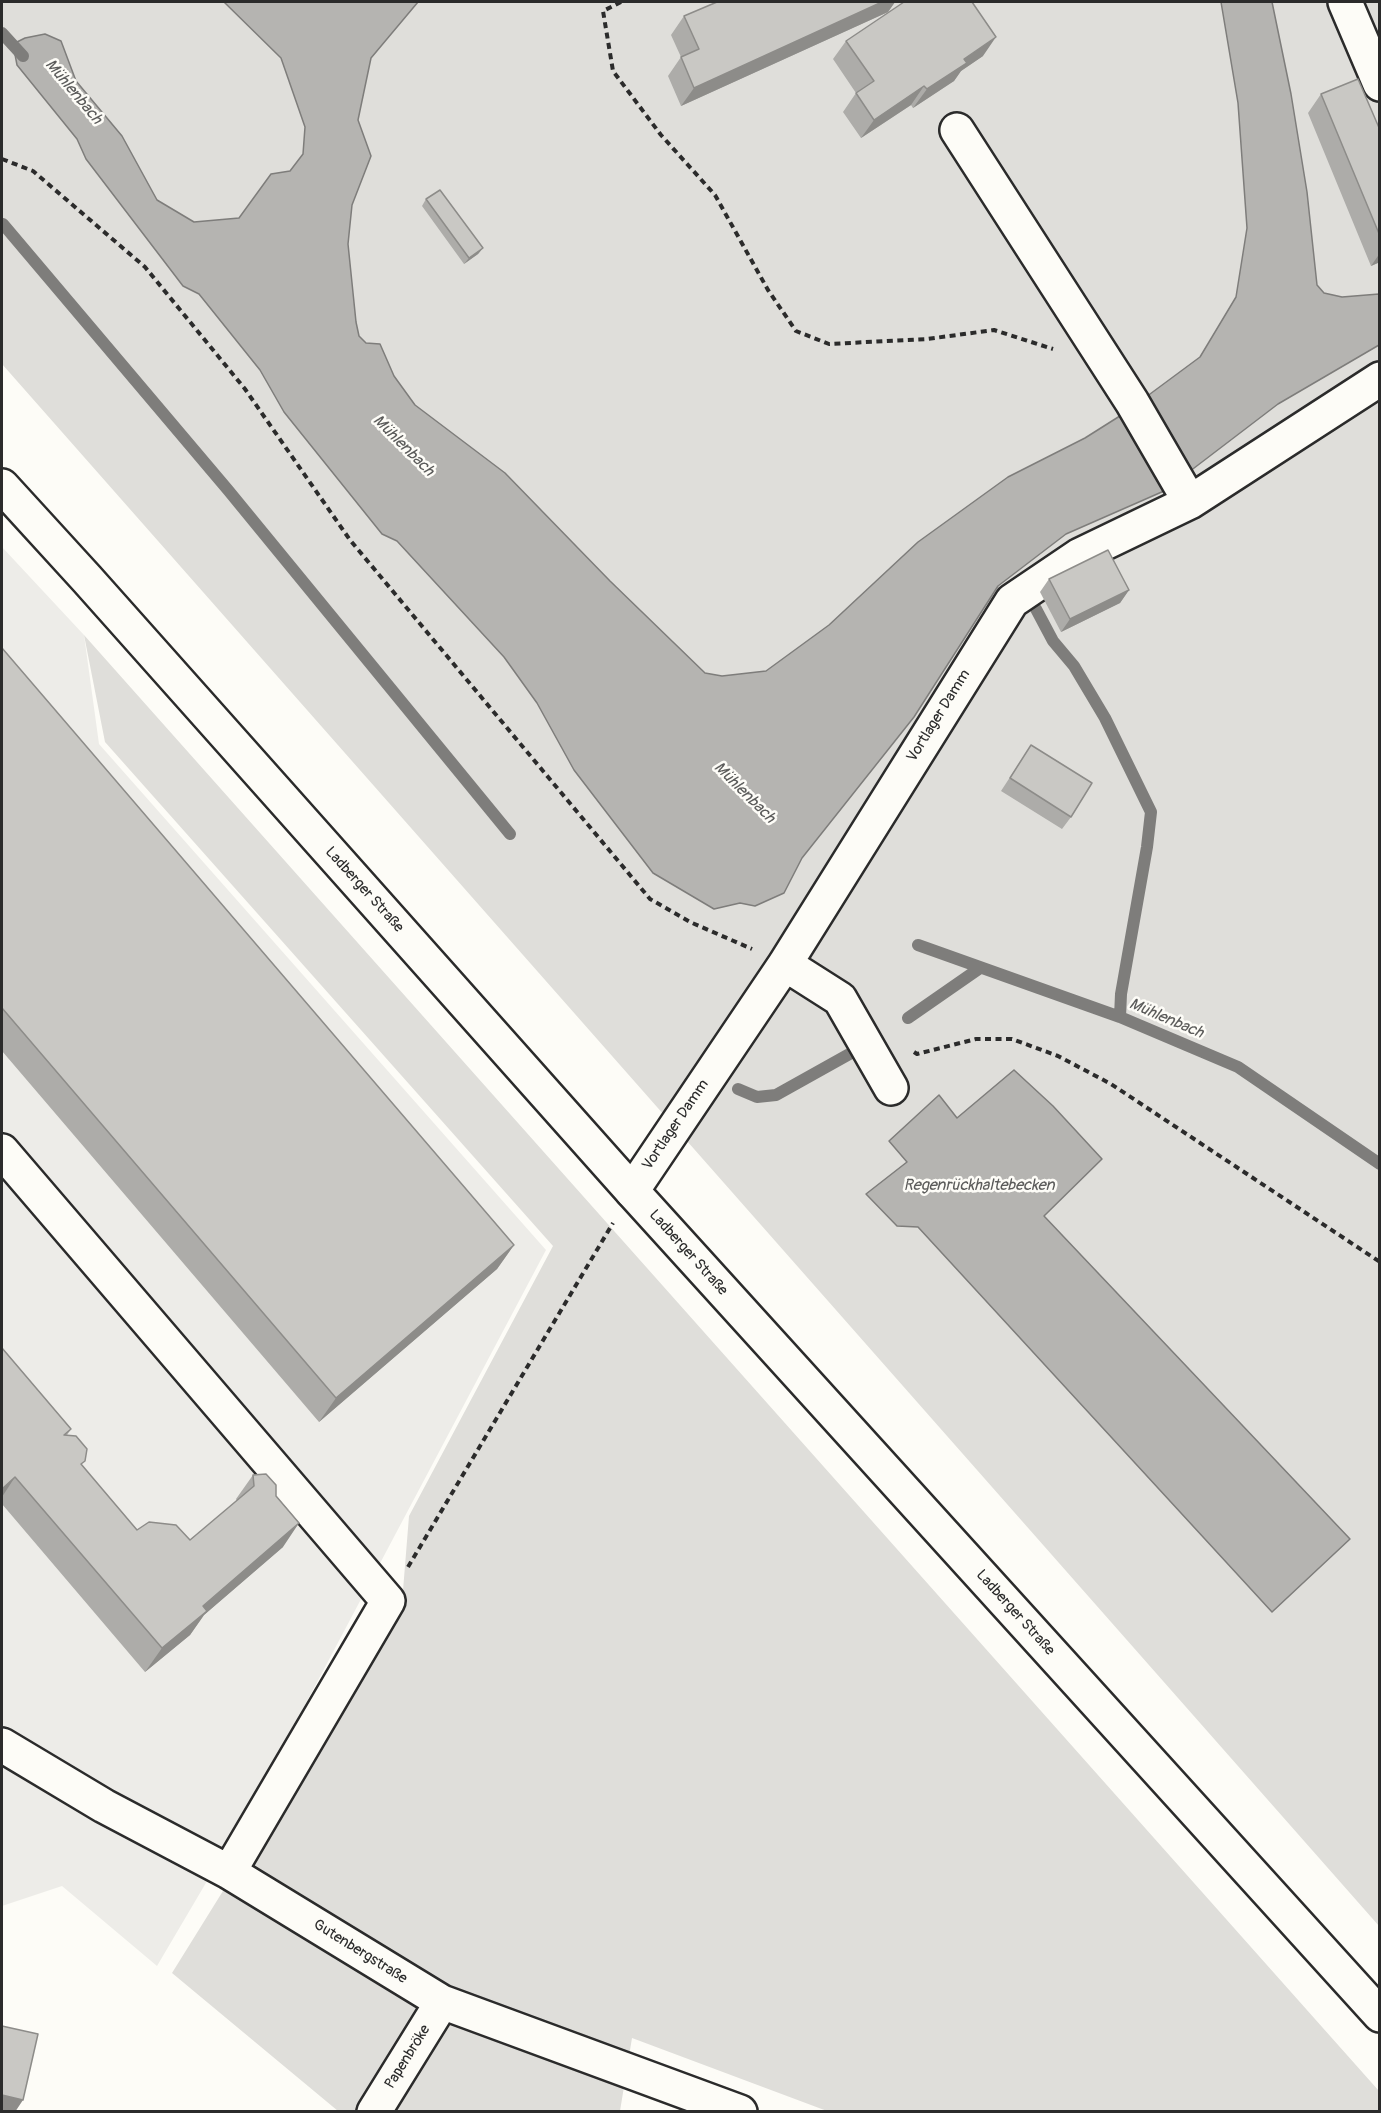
<!DOCTYPE html>
<html>
<head>
<meta charset="utf-8">
<style>
  body { margin:0 }
  #map { position:relative; width:1381px; height:2113px; overflow:hidden; background:#fdfcf7; font-family:Pangolin,sans-serif }
  canvas { display:block }
  .frame { position:absolute; inset:0; border:3px solid #2b2b2b; pointer-events:none }
</style>
</head>
<body>
<div id="map">
<canvas width="1381" height="2113"></canvas>
<div class="frame"></div>
</div>
<script>
const ctx = document.querySelector('canvas').getContext('2d');
ctx.lineJoin = 'round';
function fillPath(path, color) { ctx.fillStyle = color; ctx.fill(path, 'evenodd'); }
const toPath = rows => new Path2D(rows.map(r => 'M' + r).join(''));
function stroke(path, color, width, dash) { ctx.strokeStyle = color; ctx.lineWidth = width; ctx.lineCap = dash ? 'butt' : 'round'; ctx.setLineDash(dash || []); ctx.stroke(path); }
function write(font, color, halo, rows, align = 'center') {
  ctx.font = font + ' Pangolin,sans-serif'; ctx.lineWidth = 5; ctx.setLineDash([]); ctx.textBaseline = 'middle'; ctx.strokeStyle = halo; ctx.fillStyle = color; for (const [text, x, y, turn = 0] of rows) {
    ctx.save(); ctx.translate(x, y); ctx.rotate((+turn || 0) * Math.PI / 180); ctx.textAlign = isNaN(turn) ? turn : align; if (halo) ctx.strokeText(text, 0, 0); ctx.fillText(text, 0, 0); ctx.restore();
  }
}
const built = toPath([
  [2,547,84,635,99,744,546,1250,253,1803,157,1966,62,1886,2,1906]
]);
const green = toPath([
  [2,2,1379,2,1379,1926,2,364],
  [84,635,1379,2091,1379,2111,827,2111,632,2038,620,2111,338,2111,172,1973,402,1603,409,1516,553,1246,105,742]
]);
const water = toPath([
  [224,2,418,2,371,58,358,120,371,156,352,205,348,244,356,322,359,336,366,343,380,344,394,376,415,405,505,473,610,581,705,673,722,676,766,671,829,625,918,542,1008,477,1085,438,1123,414,1200,357,1236,297,1247,228,1238,103,1221,2,1272,2,1291,94,1307,192,1317,285,1324,293,1342,297,1379,294,1379,345,1278,404,1164,491,1066,534,998,586,914,717,802,858,784,893,755,906,740,903,714,909,653,873,574,770,537,703,504,657,397,541,382,534,284,412,260,370,199,294,183,286,86,159,77,139,17,65,13,44,25,38,45,34,61,41,76,81,122,136,157,200,194,222,239,218,271,174,290,171,303,154,305,127,281,58,224,2],
  [1014,1070,1053,1106,1102,1159,1044,1216,1350,1539,1272,1612,918,1227,897,1226,866,1194,907,1162,889,1141,939,1095,957,1118,1014,1070]
]);
const stream = toPath([
  [2,33,23,56],
  [3,224,228,490,510,834],
  [1036,609,1053,641,1074,666,1105,718,1151,812,1147,847,1121,994,1120,1017],
  [918,945,1120,1017,1238,1067,1380,1164],
  [908,1018,980,968],
  [738,1089,757,1097,776,1095,853,1052]
]);
const path = toPath([
  [621,2,603,11,613,71,661,135,715,195,768,290,796,331,829,344,927,339,994,330,1053,349],
  [2,159,33,171,145,267,245,389,350,540,650,899,690,922,752,949],
  [914,1052,917,1054,976,1039,1012,1039,1058,1056,1111,1084,1380,1262],
  [408,1567,613,1223]
]);
const minor = toPath([
  [1345,2,1380,84],
  [957,130,1132,402,1190,502],
  [785,964,840,999,891,1088],
  [2,1151,388,1601,229,1872],
  [632,1191,785,964,1012,601,1080,555,1190,502,1380,379],
  [2,1745,104,1806,229,1872,442,2002,740,2112],
  [374,2112,442,2002]
]);
const major = toPath([
  [2,486,87,579,632,1191,1380,2015]
]);
const wall = toPath([
  [717,2,895,2,888,12,681,106,668,76,681,57,671,35,684,16],
  [846,41,983,56,961,71,954,81,913,108,911,105,861,138,843,112,856,93,833,59],
  [1321,94,1380,130,1380,262,1371,266,1308,113],
  [426,199,483,248,478,254,464,264,422,206],
  [1049,579,1129,590,1120,603,1061,632,1040,592],
  [2,648,514,1245,497,1269,319,1422,2,1051],
  [1031,745,1071,817,1062,829,1001,791],
  [2,1348,71,1429,67,1435,81,1465,137,1530,190,1540,237,1501,236,1499,253,1475,276,1496,283,1547,204,1615,190,1635,145,1672,2,1504]
]);
const shadedWall = toPath([
  [882,2,895,2,888,12,681,106,694,88],
  [996,37,983,56,961,71,954,81,913,108,927,89,964,59],
  [924,86,911,105,861,138,874,120],
  [483,248,478,254,464,264,469,258],
  [1380,253,1380,262,1371,266],
  [1129,590,1120,603,1061,632,1070,619],
  [514,1245,497,1269,319,1422,336,1398],
  [15,1477,2,1497,2,1489],
  [299,1523,283,1547,204,1615,190,1635,145,1672,162,1648,203,1606],
  [2,2095,23,2100,15,2112,2,2112]
]);
const building = toPath([
  [717,2,882,2,694,88,681,57,699,49,684,16,717,2],
  [904,2,972,2,996,37,964,59,967,63,927,89,924,86,874,120,856,93,874,81,846,41,904,2],
  [1358,79,1380,130,1380,236,1321,94,1358,79],
  [440,190,483,248,469,258,426,199,440,190],
  [1108,550,1129,590,1070,619,1049,579,1108,550],
  [2,648,514,1245,336,1398,2,1008,2,648],
  [1031,745,1092,783,1071,817,1010,778,1031,745],
  [2,1348,71,1429,64,1435,76,1436,87,1449,85,1461,81,1464,137,1530,149,1522,176,1525,190,1540,254,1486,253,1475,266,1474,276,1485,276,1496,299,1523,203,1606,207,1611,162,1648,15,1477,2,1489,2,1348],
  [2,2026,38,2034,23,2100,2,2095,2,2026]
]);
const streetNames = [
  ["Vortlager Damm",939,716,-58],
  ["Ladberger Straße",364,890,48],
  ["Vortlager Damm",676,1125,-56],
  ["Ladberger Straße",688,1253,48],
  ["Ladberger Straße",1015,1613,48],
  ["Gutenbergstraße",360,1952,32],
  ["Papenbröke",408,2057,-58]
];
const waterNames = [
  ["Mühlenbach",73,92,50],
  ["Mühlenbach",403,446,45],
  ["Mühlenbach",744,793,45],
  ["Mühlenbach",1166,1019,23],
  ["Regenrückhaltebecken",979,1186]
];
fillPath(built, '#edece8');
fillPath(green, '#dfdeda');
fillPath(water, '#b5b4b1');
stroke(water, '#7e7d7b', 1.5);
stroke(stream, '#7e7d7b', 12);
stroke(minor, '#2b2b2b', 38);
stroke(major, '#2b2b2b', 38);
stroke(path, '#2b2b2b', 4, [6, 4.5]);
stroke(minor, '#fdfcf7', 33);
stroke(major, '#fdfcf7', 33);
fillPath(wall, '#adaca9');
fillPath(shadedWall, '#8d8c89');
fillPath(building, '#c9c8c4');
stroke(building, '#8d8c89', 1.5);
write('15px', '#2b2b2b', '#fdfcf7', streetNames);
write('italic 16px', '#5b5b5a', '#fdfcf7', waterNames);
</script>
</body>
</html>
